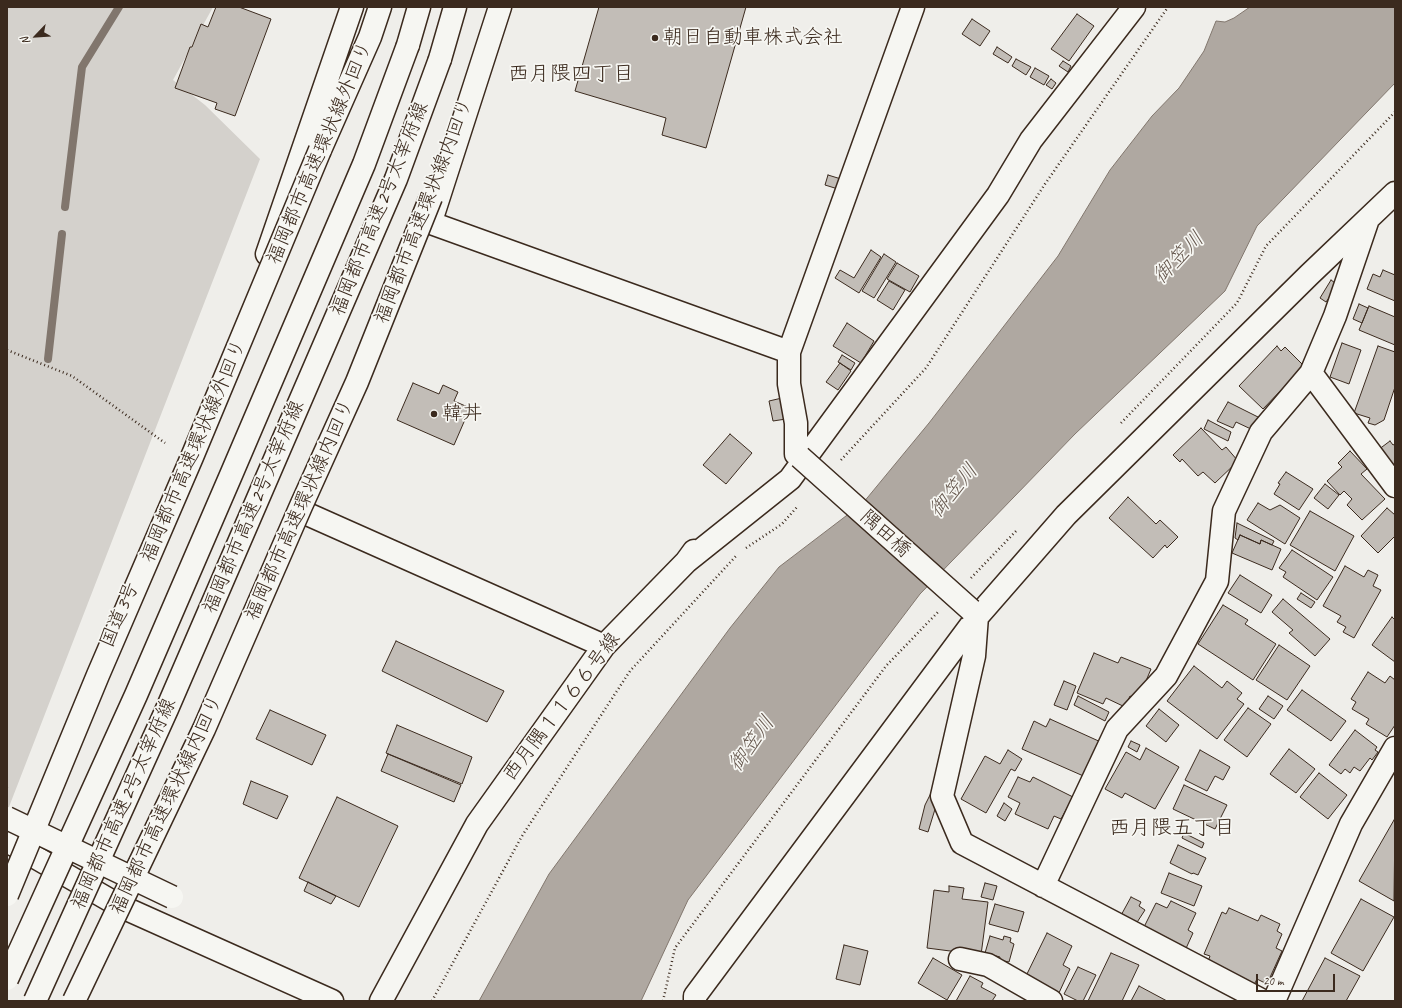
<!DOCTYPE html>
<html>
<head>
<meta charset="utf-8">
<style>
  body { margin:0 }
  #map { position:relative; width:1402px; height:1008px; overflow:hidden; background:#efeeea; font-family:Caveat,sans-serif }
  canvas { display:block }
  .frame { position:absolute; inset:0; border:8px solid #3b2a1e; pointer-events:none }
  .north { position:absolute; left:16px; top:16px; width:40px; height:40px; -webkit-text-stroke:3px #f6f6f2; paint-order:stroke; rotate:245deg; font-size:11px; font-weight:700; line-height:16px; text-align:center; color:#3b2a1e }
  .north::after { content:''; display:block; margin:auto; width:14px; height:18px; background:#3b2a1e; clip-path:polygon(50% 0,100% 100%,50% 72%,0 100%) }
  .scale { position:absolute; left:1256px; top:974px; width:79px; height:18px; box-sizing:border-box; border:2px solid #3b2a1e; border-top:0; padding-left:5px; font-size:12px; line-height:14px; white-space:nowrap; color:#3b2a1e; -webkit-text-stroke:3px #f6f6f2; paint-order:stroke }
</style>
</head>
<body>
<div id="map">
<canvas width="1402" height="1008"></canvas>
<div class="frame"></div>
<div class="north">N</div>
<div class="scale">20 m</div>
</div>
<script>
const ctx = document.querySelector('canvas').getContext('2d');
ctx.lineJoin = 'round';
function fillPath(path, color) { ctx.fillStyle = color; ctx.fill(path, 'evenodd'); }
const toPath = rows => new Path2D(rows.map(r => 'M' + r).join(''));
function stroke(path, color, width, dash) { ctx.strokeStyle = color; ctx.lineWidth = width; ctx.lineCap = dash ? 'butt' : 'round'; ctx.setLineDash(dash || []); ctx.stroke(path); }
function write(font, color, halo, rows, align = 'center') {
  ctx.font = font + ' Caveat,"Klee One",sans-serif'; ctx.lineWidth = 3.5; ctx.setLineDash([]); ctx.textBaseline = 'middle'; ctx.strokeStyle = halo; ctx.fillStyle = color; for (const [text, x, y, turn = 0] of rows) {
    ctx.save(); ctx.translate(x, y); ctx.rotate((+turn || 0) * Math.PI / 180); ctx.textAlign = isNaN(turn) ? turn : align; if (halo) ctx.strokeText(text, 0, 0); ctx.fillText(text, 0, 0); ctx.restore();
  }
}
const green = toPath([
  [7,7,213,7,173,80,205,105,260,159,7,812]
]);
const water = toPath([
  [1250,7,1395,7,1395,83,1257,226,1225,291,1075,434,920,594,688,900,641,1001,479,1001,549,874,730,628,779,567,863,503,929,423,1058,256,1110,170,1152,116,1179,88,1204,51,1216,21,1225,22,1234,18,1250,7]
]);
const stream = toPath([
  [65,207,82,67,119,7],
  [48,359,62,234]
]);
const building = toPath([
  [216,7,239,7,271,19,235,116,215,109,217,103,175,88,190,47,192,47,201,24,208,27,216,7],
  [599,7,746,7,706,148,662,135,666,118,575,91,599,7],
  [1077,14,1094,26,1069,61,1051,49,1077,14],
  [972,19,990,31,980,46,962,34,972,19],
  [997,47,1012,57,1008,63,993,54,997,47],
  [1016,59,1031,67,1026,75,1012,66,1016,59],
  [1063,61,1071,66,1068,72,1059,66,1063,61],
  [1035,68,1049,76,1044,85,1030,77,1035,68],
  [1051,79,1056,83,1052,89,1046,85,1051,79],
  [828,175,841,179,838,189,825,185,828,175],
  [871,250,881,257,859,293,835,278,840,270,854,278,871,250],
  [884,254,896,262,874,298,862,291,884,254],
  [897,263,919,276,910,292,887,279,897,263],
  [1383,270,1395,275,1395,301,1367,289,1373,274,1380,277,1383,270],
  [1331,280,1338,285,1326,302,1320,298,1331,280],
  [889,281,905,290,893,310,877,300,889,281],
  [1359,304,1368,308,1362,323,1353,319,1359,304],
  [1369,306,1395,317,1395,345,1359,330,1369,306],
  [847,323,874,341,861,363,833,346,847,323],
  [1342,343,1361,350,1349,384,1330,377,1342,343],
  [1277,346,1281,351,1285,347,1304,366,1263,409,1239,386,1277,346],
  [1378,346,1395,352,1395,387,1384,420,1375,425,1368,423,1370,418,1354,413,1378,346],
  [842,355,855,363,851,370,838,362,842,355],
  [840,363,851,371,838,390,826,382,840,363],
  [413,383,439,394,443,385,458,392,454,401,470,408,454,445,397,420,413,383],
  [782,398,786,419,773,421,769,401,782,398],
  [1228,402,1260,418,1253,430,1236,422,1233,428,1217,421,1228,402],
  [1208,420,1231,432,1228,441,1204,429,1208,420],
  [1201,428,1222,450,1226,447,1238,461,1215,483,1203,472,1198,476,1182,459,1180,462,1173,455,1201,428],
  [730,434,752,453,726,484,703,465,730,434],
  [1390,441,1393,445,1395,444,1395,473,1378,450,1390,441],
  [1350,451,1367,469,1361,474,1385,499,1362,520,1347,505,1352,499,1344,491,1340,495,1327,481,1342,467,1338,463,1350,451],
  [1286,472,1313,489,1299,510,1274,494,1280,484,1278,483,1286,472],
  [1325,484,1339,495,1328,509,1314,498,1325,484],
  [1128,497,1156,524,1160,520,1178,537,1167,548,1165,545,1153,558,1109,518,1128,497],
  [1258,503,1270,510,1280,505,1300,518,1285,544,1247,520,1258,503],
  [1387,508,1395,515,1395,536,1378,553,1361,536,1387,508],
  [1310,511,1354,536,1335,571,1290,545,1310,511],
  [1237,523,1274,541,1272,545,1261,540,1260,544,1240,535,1238,540,1235,538,1237,523],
  [1240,535,1260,544,1261,540,1281,549,1272,570,1232,553,1240,535],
  [1292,550,1333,577,1317,600,1283,577,1286,572,1279,568,1292,550],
  [1345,566,1364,577,1368,570,1378,575,1373,586,1381,590,1354,638,1343,632,1346,627,1337,622,1341,616,1323,606,1345,566],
  [1240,575,1272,595,1261,613,1228,593,1240,575],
  [1301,593,1315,602,1311,608,1297,599,1301,593],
  [1283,599,1330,639,1315,656,1289,633,1293,630,1272,612,1283,599],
  [1223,605,1248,620,1245,624,1276,644,1253,680,1198,644,1223,605],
  [1392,617,1395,620,1395,662,1372,645,1392,617],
  [396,641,504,691,487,722,382,671,396,641],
  [1279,645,1310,666,1287,700,1256,680,1279,645],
  [1094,653,1118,663,1121,657,1151,669,1138,700,1130,696,1125,707,1106,698,1103,704,1077,693,1094,653],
  [1194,666,1222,688,1227,681,1242,693,1237,699,1244,704,1217,739,1167,701,1194,666],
  [1368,672,1385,683,1390,676,1395,680,1395,725,1387,737,1366,724,1369,719,1352,709,1356,702,1351,699,1368,672],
  [1064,681,1076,686,1067,710,1054,705,1064,681],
  [1302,690,1346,721,1331,741,1287,710,1302,690],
  [1078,696,1109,712,1105,721,1074,705,1078,696],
  [1268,696,1283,706,1274,719,1259,709,1268,696],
  [1248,708,1271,724,1247,757,1224,740,1248,708],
  [1159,709,1179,725,1166,742,1146,726,1159,709],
  [270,710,326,735,312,765,256,739,270,710],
  [1050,719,1103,743,1088,778,1022,749,1034,721,1046,727,1050,719],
  [397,725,472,757,462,784,386,753,397,725],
  [1355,730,1377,747,1375,750,1378,752,1372,760,1370,758,1360,771,1354,767,1350,773,1345,769,1341,774,1329,765,1355,730],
  [1131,741,1140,745,1137,752,1128,747,1131,741],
  [1146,748,1179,767,1155,809,1125,793,1122,798,1105,789,1126,752,1140,760,1146,748],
  [1289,749,1315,769,1296,793,1270,774,1289,749],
  [1008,750,1022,759,1015,771,1011,769,986,813,961,799,985,756,1000,764,1008,750],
  [1200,750,1230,767,1223,780,1215,776,1207,791,1185,780,1200,750],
  [388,754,461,785,454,802,381,771,388,754],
  [1319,773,1347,795,1328,819,1300,797,1319,773],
  [1018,777,1030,782,1033,777,1073,797,1061,819,1054,816,1048,829,1015,814,1020,803,1008,797,1018,777],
  [251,781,288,796,277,819,243,804,251,781],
  [1184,785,1227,805,1215,829,1173,809,1184,785],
  [934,787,936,806,928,832,919,829,925,805,934,787],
  [337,797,398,826,359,907,299,878,337,797],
  [1004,803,1012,809,1005,821,997,816,1004,803],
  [1394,820,1395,820,1394,901,1359,881,1394,820],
  [1184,833,1204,843,1202,848,1182,838,1184,833],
  [1178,845,1206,858,1198,875,1193,873,1192,874,1170,863,1178,845],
  [1169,873,1202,886,1194,906,1161,893,1169,873],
  [308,882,336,896,331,904,304,891,308,882],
  [985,883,997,886,993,900,981,897,985,883],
  [949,886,964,888,962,899,988,902,981,955,927,948,934,890,949,892,949,886],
  [1131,897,1141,902,1139,906,1145,910,1134,927,1119,919,1131,897],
  [1361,899,1394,917,1363,971,1331,953,1361,899],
  [1171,901,1196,913,1188,930,1193,933,1183,955,1141,933,1156,903,1167,908,1171,901],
  [995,904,1024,912,1018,932,989,924,995,904],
  [1229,908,1258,921,1261,915,1280,924,1277,931,1282,934,1276,948,1282,951,1267,984,1257,979,1254,985,1207,964,1210,956,1204,954,1222,912,1226,914,1229,908],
  [1047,933,1072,946,1063,965,1070,969,1058,995,1025,978,1047,933],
  [990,936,1003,940,1004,936,1011,938,1010,942,1014,944,1009,962,1004,961,1003,964,999,963,1000,957,985,953,990,936],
  [844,945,868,951,860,985,836,979,844,945],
  [1111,953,1139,965,1122,1001,1088,1001,1111,953],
  [933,958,962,975,947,1000,918,983,933,958],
  [1325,958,1360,976,1346,1001,1302,1001,1325,958],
  [1078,967,1096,975,1083,1001,1078,1001,1064,994,1078,967],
  [970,976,983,983,981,987,996,995,992,1001,956,1001,970,976],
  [1139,986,1167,1001,1131,1001,1139,986]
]);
const path = toPath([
  [7,350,72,376,165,443],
  [1121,423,1237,303,1266,246,1395,112],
  [841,460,926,368,1045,184,1168,7],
  [746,548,782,524,797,507],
  [971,578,1017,530],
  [7,784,8,784,7,787],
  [432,1001,522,836,630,671,736,556],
  [663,1001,675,948,886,666,938,612]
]);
const street = toPath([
  [431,223,789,352,789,384,796,423,796,454,800,457],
  [789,352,913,7],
  [1311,373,1395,486],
  [305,513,604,646],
  [686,562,790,479,998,195,1031,140,1134,7],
  [977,616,974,656,942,796,962,843,1263,1001],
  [1043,886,1117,729,1166,676,1217,581,1224,511,1261,432,1311,373,1335,316,1367,222],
  [960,959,988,965,1051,1001],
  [381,1001,477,824,604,646,686,562,694,551],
  [695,1001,695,996,977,617,1066,515,1309,275,1395,193],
  [1274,1001,1351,824,1395,748]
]);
const secondary = toPath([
  [7,841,120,906,332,1001]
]);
const highway = toPath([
  [408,45,419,7],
  [440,59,455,7],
  [320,150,370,37,380,7],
  [431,221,500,7],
  [267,254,352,7]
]);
const streetBridge = toPath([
  [800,457,971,610],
  [7,818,172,897]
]);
const highwayBridge = toPath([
  [7,895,98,675,192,457,320,150],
  [7,979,136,695,231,475,364,164,408,45],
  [35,1001,167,709,396,179,440,59],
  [74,1001,204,729,301,506,357,382,431,197]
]);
const markers = [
  [655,38,4,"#3b2a1e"],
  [434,414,4,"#3b2a1e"]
];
const poiNames = [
  ["朝日自動車株式会社",663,38],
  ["韓丼",442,414]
];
const streetNames = [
  ["福岡都市高速環状線外回り",320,153,-67],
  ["福岡都市高速2号太宰府線",380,209,-68],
  ["福岡都市高速環状線内回り",424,211,-69],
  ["福岡都市高速環状線外回り",194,451,-67],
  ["福岡都市高速2号太宰府線",254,507,-67],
  ["福岡都市高速環状線内回り",300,510,-66],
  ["隅田橋",885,534,42],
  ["国道3号",120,615,-67],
  ["西月隅１１６６号線",562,707,-53],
  ["福岡都市高速2号太宰府線",124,804,-66],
  ["福岡都市高速環状線内回り",167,805,-65]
];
const neighbourhoodNames = [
  ["西月隈四丁目",571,74],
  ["西月隈五丁目",1172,828]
];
const waterNames = [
  ["御笠川",1179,258,-46],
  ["御笠川",954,491,-50],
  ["御笠川",752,744,-54]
];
fillPath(green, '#d4d1cc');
fillPath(water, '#afa8a1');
stroke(water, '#81766d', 1);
stroke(stream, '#81766d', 8);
fillPath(building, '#c2bdb7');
stroke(building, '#3b2a1e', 1);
stroke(street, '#3b2a1e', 25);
stroke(secondary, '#3b2a1e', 25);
stroke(highway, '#3b2a1e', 25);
stroke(path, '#3b2a1e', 2.5, [1, 3]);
stroke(street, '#f6f6f2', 22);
stroke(secondary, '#f6f6f2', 22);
stroke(highway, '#f6f6f2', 22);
stroke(streetBridge, '#3b2a1e', 25, []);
stroke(highwayBridge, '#3b2a1e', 25, []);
stroke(streetBridge, '#f6f6f2', 22);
stroke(highwayBridge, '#f6f6f2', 22);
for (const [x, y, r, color] of markers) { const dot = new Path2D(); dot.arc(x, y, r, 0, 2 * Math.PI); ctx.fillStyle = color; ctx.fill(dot); stroke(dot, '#f6f6f2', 1.5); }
write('20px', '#3b2a1e', '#f6f6f2', poiNames, 'left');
write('20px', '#3b2a1e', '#f6f6f2', streetNames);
write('21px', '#3b2a1e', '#f6f6f2', neighbourhoodNames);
write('italic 21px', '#64564c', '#f6f6f2', waterNames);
</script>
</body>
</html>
